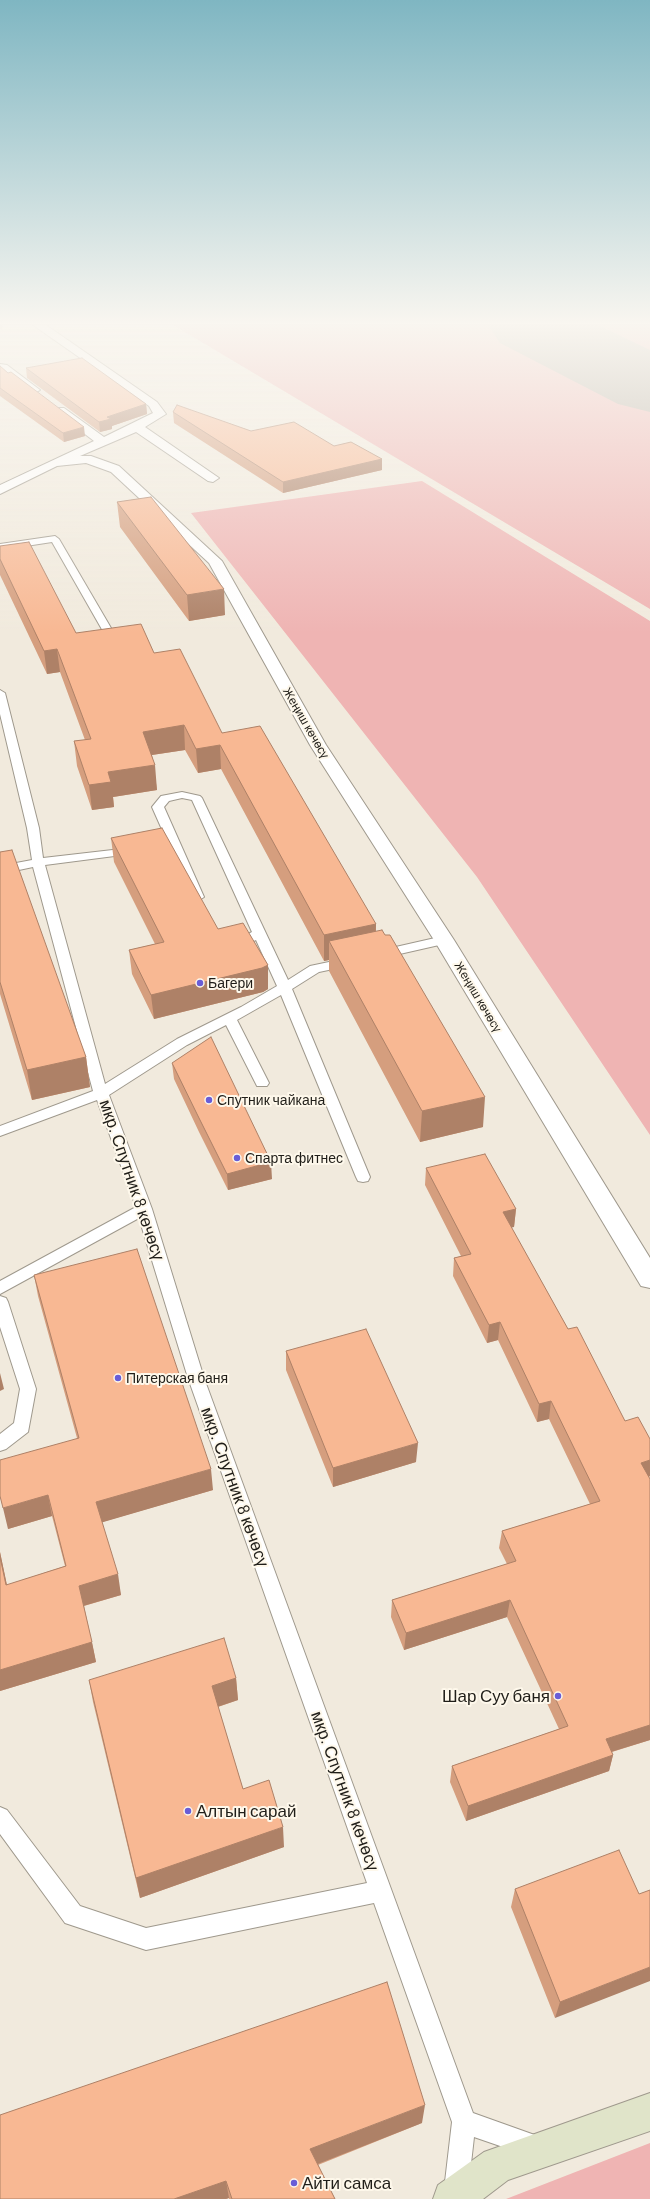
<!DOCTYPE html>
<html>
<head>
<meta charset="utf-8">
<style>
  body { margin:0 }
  canvas { display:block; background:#f1eadd }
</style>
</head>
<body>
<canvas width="650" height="2199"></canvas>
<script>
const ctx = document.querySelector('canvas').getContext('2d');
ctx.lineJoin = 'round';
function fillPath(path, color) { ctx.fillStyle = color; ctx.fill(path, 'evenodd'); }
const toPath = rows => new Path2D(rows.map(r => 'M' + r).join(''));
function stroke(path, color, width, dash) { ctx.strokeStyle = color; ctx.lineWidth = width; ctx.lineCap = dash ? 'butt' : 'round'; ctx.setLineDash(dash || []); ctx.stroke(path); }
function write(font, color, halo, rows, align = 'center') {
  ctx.font = font + ' Barlow,sans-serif'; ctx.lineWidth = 4; ctx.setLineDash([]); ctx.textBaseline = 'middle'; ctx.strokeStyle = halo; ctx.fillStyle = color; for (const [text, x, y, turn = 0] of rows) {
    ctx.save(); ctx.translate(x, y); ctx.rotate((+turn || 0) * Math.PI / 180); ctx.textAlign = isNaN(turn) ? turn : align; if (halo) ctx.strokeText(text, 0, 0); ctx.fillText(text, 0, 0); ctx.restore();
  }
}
const green = toPath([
  [173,325,492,325,650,406,650,609],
  [568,325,650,325,650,365],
  [422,481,650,621,650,1135,477,877,191,513],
  [650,2143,650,2199,506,2199]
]);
const runway = toPath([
  [488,325,598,325,650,350,650,412,618,404,500,343,488,325]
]);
const lane = toPath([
  [55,536,59,539,118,640,116,642,110,642,108,640,52,542,0,550,0,544,55,536],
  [0,690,5,693,39,828,43,858,130,848,136,851,130,854,45,865,105,1084,177,1039,241,1007,277,986,256,940,244,945,234,945,228,941,230,938,242,937,252,932,192,800,182,798,169,801,164,807,204,897,198,901,192,897,152,807,161,796,182,792,200,796,202,798,288,980,310,966,348,958,354,962,352,965,319,972,292,989,370,1177,368,1181,363,1182,358,1181,356,1177,281,995,237,1020,269,1083,267,1086,257,1086,226,1025,187,1045,109,1095,152,1209,204,1378,473,2113,543,2138,547,2146,543,2154,535,2158,474,2137,467,2199,443,2199,452,2122,374,1903,146,1950,65,1923,0,1834,0,1807,7,1810,80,1906,146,1928,367,1883,188,1378,139,1218,0,1294,0,1281,136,1207,97,1100,0,1136,0,1126,93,1091,33,867,0,874,0,866,32,860,27,828,0,714,0,690],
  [444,936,448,937,450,940,448,943,382,958,376,954,378,951,444,936],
  [0,1296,6,1298,8,1302,36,1389,28,1432,6,1449,0,1451,0,1434,14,1423,20,1389,0,1327,0,1296]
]);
const street = toPath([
  [33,325,46,325,157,402,166,414,145,427,219,478,213,482,208,481,136,432,80,456,91,456,119,466,222,561,326,745,454,940,650,1258,650,1288,641,1286,434,940,310,745,209,563,111,472,86,463,57,466,0,494,0,485,94,441,56,412,54,410,56,408,64,408,104,437,153,413,149,406,33,325],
  [0,364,7,365,40,390,34,393,30,392,0,370,0,364]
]);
const secondary = toPath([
  [650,2093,650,2131,508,2180,483,2199,433,2199,438,2185,484,2152,650,2093]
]);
const wall = toPath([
  [0,366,8,373,85,436,64,442,0,396],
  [26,368,146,404,147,414,112,426,112,429,100,432,27,378],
  [173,412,251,431,334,446,382,459,382,470,283,493,174,423],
  [117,502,225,615,189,621,120,527],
  [0,546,76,633,154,653,222,733,376,924,376,931,483,1127,420,1142,329,971,329,960,324,961,221,769,198,773,185,750,152,755,157,790,113,797,114,807,92,810,77,766,74,741,85,740,60,672,47,674,0,575],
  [111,838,218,929,268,989,263,992,154,1019,132,974,129,950,155,944,114,862],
  [0,852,86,1057,90,1087,32,1100,0,994],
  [172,1063,272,1179,228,1190,199,1132,174,1079],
  [426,1168,516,1209,514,1227,511,1227,568,1329,625,1421,650,1439,650,1476,649,1477,650,1479,650,1740,612,1752,613,1755,609,1771,466,1821,450,1782,452,1766,559,1729,507,1617,404,1650,391,1617,392,1600,507,1564,499,1548,502,1531,590,1504,549,1419,537,1422,498,1340,487,1343,453,1276,454,1258,461,1256,425,1185],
  [34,1275,213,1490,102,1522,121,1595,84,1606,96,1662,0,1691,0,1552,7,1585,65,1566,52,1516,8,1529,77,1438,38,1296],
  [286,1351,416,1462,333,1487,286,1370],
  [236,1678,238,1700,218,1707,243,1789,284,1847,140,1898,93,1702,89,1680],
  [515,1889,639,1894,555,2018,511,1907],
  [422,2123,318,2165,335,2199,229,2199,229,2198,226,2199,0,2199]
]);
const shadedWall = toPath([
  [0,325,3,325,1,329],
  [146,404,147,414,112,426,112,429,100,432,99,422,107,417],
  [84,427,85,436,64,442,63,433],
  [382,459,382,470,283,493,283,482],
  [224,589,225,615,189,621,187,595],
  [57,649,60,672,47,674,44,651],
  [184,725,185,750,145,756,143,732],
  [220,745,221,769,198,773,196,749],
  [155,765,157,790,113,797,114,807,92,810,89,785,108,772],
  [376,924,375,950,329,941,329,960,324,961,324,935],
  [268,965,268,989,263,992,154,1019,151,995],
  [86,1057,90,1087,32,1100,27,1070],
  [485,1097,483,1127,420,1142,422,1111],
  [271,1162,272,1179,228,1190,227,1174],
  [516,1209,514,1227,501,1230,503,1212],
  [500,1322,498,1340,487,1343,489,1325],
  [0,1373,4,1389,0,1391],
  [551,1401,549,1419,537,1422,539,1404],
  [418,1443,416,1462,333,1487,333,1468],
  [650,1460,650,1476,637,1480,641,1463],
  [211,1469,213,1490,100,1523,96,1502],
  [48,1495,52,1516,8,1529,3,1508],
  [0,1552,11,1605,6,1585,0,1557],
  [118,1574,121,1595,83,1606,79,1586],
  [510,1600,507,1617,404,1650,406,1633],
  [92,1642,96,1662,0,1691,0,1670],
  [236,1678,238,1700,214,1708,212,1686],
  [650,1725,650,1740,601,1755,606,1739],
  [613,1755,609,1771,466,1821,468,1806],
  [283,1827,284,1847,140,1898,136,1878],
  [650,1967,650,1981,555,2018,560,2002],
  [425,2105,422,2123,310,2167,310,2149],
  [226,2181,229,2198,226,2199,174,2199]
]);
const building = toPath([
  [82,358,146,404,107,417,111,419,99,422,26,368,82,358],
  [0,366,8,373,11,372,84,427,63,433,0,388,0,366],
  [177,405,251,431,294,422,334,446,351,442,382,459,283,482,173,412,177,405],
  [151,497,224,589,187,595,117,502,151,497],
  [29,542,76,633,141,624,154,653,180,649,222,733,260,726,376,924,324,935,220,745,196,749,184,725,143,732,155,765,108,772,111,782,89,785,74,741,91,739,57,649,44,651,0,559,0,546,29,542],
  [162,828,218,929,243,923,268,965,262,968,151,995,129,950,164,942,111,838,162,828],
  [12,850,86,1057,27,1070,0,982,0,852,12,850],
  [382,930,385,935,390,935,485,1097,422,1111,329,941,382,930],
  [211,1037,271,1162,227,1174,198,1116,172,1063,211,1037],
  [485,1154,516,1209,503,1212,568,1329,577,1327,625,1421,638,1417,650,1439,650,1460,641,1463,650,1479,650,1725,606,1739,613,1755,468,1806,452,1766,568,1726,510,1600,406,1633,392,1600,516,1561,502,1531,600,1501,551,1401,539,1404,500,1322,489,1325,454,1258,471,1254,426,1168,485,1154],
  [137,1249,211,1469,96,1502,118,1574,79,1586,92,1642,0,1670,0,1557,6,1585,66,1566,48,1495,3,1508,0,1496,0,1460,79,1438,34,1275,137,1249],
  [366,1329,418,1443,333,1468,286,1351,366,1329],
  [224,1638,236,1678,212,1686,243,1789,269,1780,283,1827,136,1878,89,1680,224,1638],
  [619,1850,639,1894,650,1890,650,1967,560,2002,515,1889,619,1850],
  [387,1982,425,2105,310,2149,335,2199,232,2199,226,2181,174,2199,0,2199,0,2115,387,1982]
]);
const markers = [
  [200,983,4,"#695dd7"],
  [209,1100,4,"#695dd7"],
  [237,1158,4,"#695dd7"],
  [118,1378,4,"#695dd7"],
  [558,1696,4,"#695dd7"],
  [188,1811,4,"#695dd7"],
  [294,2183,4,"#695dd7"]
];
const farStreetnames = [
  ["Жеңиш көчөсү",306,723,60],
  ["Жеңиш көчөсү",478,997,59]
];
const poiNames = [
  ["Багери",208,983],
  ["Спутник чайкана",217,1100],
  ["Спарта фитнес",245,1158],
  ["Питерская баня",126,1378]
];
const nearStreetnames = [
  ["мкр. Спутник 8 көчөсү",132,1180,71],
  ["мкр. Спутник 8 көчөсү",235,1487,70],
  ["мкр. Спутник 8 көчөсү",345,1791,70]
];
const nearPoinames = [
  ["Шар Суу баня",550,1696,"right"],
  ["Алтын сарай",196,1811],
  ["Айти самса",302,2183]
];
fillPath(green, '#efb4b3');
fillPath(runway, '#b4aea4');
stroke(lane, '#9f998d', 2);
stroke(street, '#9f998d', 2);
stroke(secondary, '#9f998d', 2);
fillPath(lane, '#fff');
fillPath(street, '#fff');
fillPath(secondary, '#e0e4c9');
fillPath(wall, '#d59e7e');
fillPath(shadedWall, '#ae8167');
fillPath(building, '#f8b893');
stroke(building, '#ae8167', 1);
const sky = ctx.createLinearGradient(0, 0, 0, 633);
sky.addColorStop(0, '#7fb6c2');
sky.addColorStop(0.51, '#f9f6f0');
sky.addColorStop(1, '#f9f6f000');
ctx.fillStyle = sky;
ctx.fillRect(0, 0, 650, 633);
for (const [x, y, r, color] of markers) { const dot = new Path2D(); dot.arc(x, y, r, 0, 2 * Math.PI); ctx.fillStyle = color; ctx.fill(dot); stroke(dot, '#fef8eb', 1.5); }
write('12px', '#201e19', '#fef8eb', farStreetnames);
write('14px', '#201e19', '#fef8eb', poiNames, 'left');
write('17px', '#201e19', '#fef8eb', nearStreetnames);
write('17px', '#201e19', '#fef8eb', nearPoinames, 'left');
</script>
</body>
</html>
